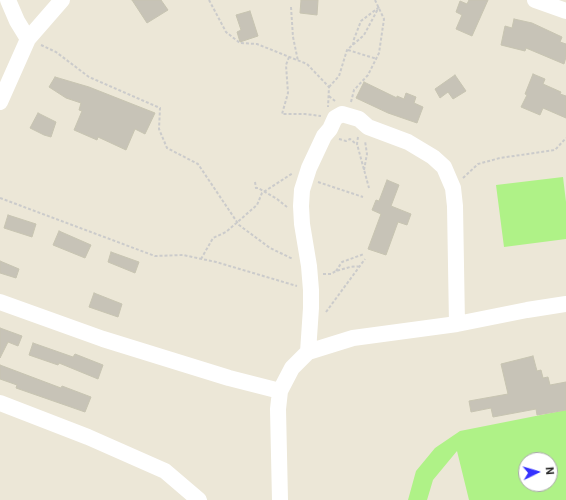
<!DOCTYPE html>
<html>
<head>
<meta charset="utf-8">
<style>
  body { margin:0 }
  #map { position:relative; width:566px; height:500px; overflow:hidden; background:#ece7d7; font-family:Roboto,sans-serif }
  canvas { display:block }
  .north { position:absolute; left:518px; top:452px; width:40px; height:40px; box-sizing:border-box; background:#fff; border:1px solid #a9a9a9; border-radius:50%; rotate:85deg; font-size:11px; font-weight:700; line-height:16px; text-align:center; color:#272727 }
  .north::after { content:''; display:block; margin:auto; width:14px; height:18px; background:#3431ff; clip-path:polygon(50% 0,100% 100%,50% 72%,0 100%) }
</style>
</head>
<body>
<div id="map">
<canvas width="566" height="500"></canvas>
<div class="north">N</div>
</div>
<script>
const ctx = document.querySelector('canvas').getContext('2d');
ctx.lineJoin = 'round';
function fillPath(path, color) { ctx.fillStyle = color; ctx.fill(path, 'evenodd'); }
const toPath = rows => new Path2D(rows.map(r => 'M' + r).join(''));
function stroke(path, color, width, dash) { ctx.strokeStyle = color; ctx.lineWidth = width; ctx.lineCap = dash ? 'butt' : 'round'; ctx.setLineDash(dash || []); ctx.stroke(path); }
const pitch = toPath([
  [563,177,566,202,566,239,504,247,496,185],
  [566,410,566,500,469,500,457,451,433,480,427,500,408,500,416,471,435,448,460,431],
  [526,460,550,460,550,484,526,484]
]);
const building = toPath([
  [132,0,161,0,168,10,147,23,132,0],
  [301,0,318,0,317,15,300,13,301,0],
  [469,0,488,0,472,36,456,29,462,15,456,12,460,1,467,4,469,0],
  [250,11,258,36,240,42,237,32,241,30,236,15,250,11],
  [514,19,532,23,562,37,560,42,566,44,566,57,564,64,526,48,525,51,501,45,505,26,512,28,514,19],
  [533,74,545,79,543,84,561,92,560,94,566,96,566,118,543,108,540,115,521,107,527,95,525,94,533,74],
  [455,75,466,91,453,99,448,92,440,98,435,89,455,75],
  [55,77,89,87,155,113,145,134,135,129,126,150,98,137,97,140,74,130,82,111,79,110,81,103,66,98,49,87,55,77],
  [364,82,397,98,397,96,404,99,406,93,416,97,414,103,423,107,417,123,388,113,356,98,364,82],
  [38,113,56,122,51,137,44,135,30,128,38,113],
  [387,180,399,185,391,206,411,214,407,225,398,222,386,255,368,249,381,214,372,210,376,200,379,201,387,180],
  [8,215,36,224,32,237,4,228,8,215],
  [59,231,91,245,85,258,53,245,59,231],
  [111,252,139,262,135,273,108,262,111,252],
  [0,261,19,269,16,278,0,273,0,261],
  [94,293,122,304,118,317,89,307,94,293],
  [0,328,22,336,18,346,8,342,0,358,0,328],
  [33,343,73,357,75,354,103,365,98,379,59,363,58,365,29,355,33,343],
  [533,356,537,371,541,370,543,378,548,377,550,385,566,382,566,410,537,415,536,409,493,417,491,408,471,412,469,401,508,394,501,364,533,356],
  [0,365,61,388,62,386,91,397,85,412,16,388,17,385,0,379,0,365]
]);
const path = toPath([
  [209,0,226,32,240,43,257,44,307,64,329,87,328,107],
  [291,7,293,37,298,61],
  [41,45,56,52,89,77,160,108,159,129,167,148,198,164,239,225,270,248,293,259],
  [353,45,354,39,361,21,378,8],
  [348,50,377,59],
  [289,57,286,65,288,93,282,114,305,114,321,116],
  [329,87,339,76,347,50,364,35,379,7],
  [329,96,335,101],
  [351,102,354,90,368,75,379,53,384,19,375,0],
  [358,137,357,144,369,188],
  [339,139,346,141,350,139,356,144],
  [364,170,367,154,365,141],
  [463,178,478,164,500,158,555,150,566,138],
  [255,182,256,188,258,188,277,199,287,207],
  [318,182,363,197],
  [0,198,155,256,183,255,216,262,297,286],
  [201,259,213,238,226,232,257,205,262,193,293,173],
  [336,271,342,262,364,254],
  [323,274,331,274,336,271,350,267,361,266],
  [326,312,365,259]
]);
const minor = toPath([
  [8,0,17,21,28,39],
  [535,0,566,11],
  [0,102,28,39,62,0],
  [0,302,103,339,229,378,280,391],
  [308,352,311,308,311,290,309,266,302,224,301,206,302,190,309,168,324,136,330,129,335,118,342,114,359,119,368,127,408,142,433,157,444,167,453,188,455,206,457,324],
  [0,403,88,437,165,471,199,500],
  [280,500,278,409,280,391,292,368,308,352,353,338,457,324,527,310,566,304]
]);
fillPath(pitch, '#aff287');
fillPath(building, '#c7c3b7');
stroke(building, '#c7c4b1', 1);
stroke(path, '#cbcbcb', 2, [3, 2]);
stroke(minor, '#fff', 16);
</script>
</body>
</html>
